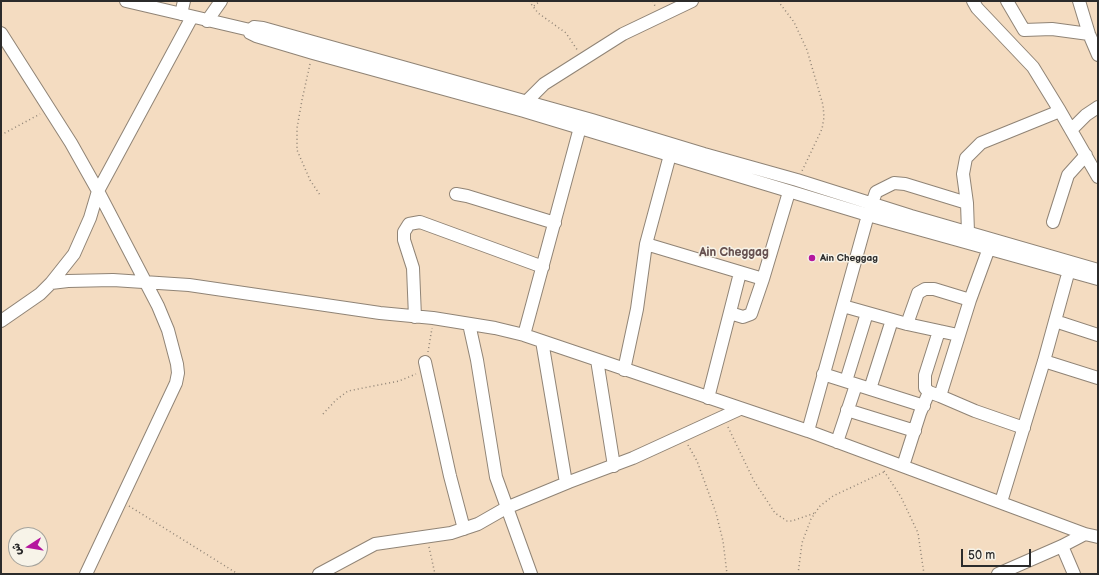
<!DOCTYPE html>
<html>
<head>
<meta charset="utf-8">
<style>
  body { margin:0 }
  #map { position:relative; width:1099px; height:575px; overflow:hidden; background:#f4dcc1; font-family:"Balsamiq Sans","Playpen Sans Arabic",sans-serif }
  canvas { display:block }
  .frame { position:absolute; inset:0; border:2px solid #2b2b2b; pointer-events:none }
  .north { position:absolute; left:8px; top:527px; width:40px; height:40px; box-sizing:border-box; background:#f7f3e8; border:1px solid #a5a39c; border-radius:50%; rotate:258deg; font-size:11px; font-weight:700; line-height:16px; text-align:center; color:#2b2b2b }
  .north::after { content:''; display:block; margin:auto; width:14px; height:18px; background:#b5179e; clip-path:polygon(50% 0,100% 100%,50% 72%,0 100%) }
  .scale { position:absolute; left:961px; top:549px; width:70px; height:18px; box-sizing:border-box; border:2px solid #2b2b2b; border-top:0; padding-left:5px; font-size:12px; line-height:14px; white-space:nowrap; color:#2b2b2b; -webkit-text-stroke:3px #f7f3e8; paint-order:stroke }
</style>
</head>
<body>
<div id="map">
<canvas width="1099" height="575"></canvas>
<div class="frame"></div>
<div class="north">ش</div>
<div class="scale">50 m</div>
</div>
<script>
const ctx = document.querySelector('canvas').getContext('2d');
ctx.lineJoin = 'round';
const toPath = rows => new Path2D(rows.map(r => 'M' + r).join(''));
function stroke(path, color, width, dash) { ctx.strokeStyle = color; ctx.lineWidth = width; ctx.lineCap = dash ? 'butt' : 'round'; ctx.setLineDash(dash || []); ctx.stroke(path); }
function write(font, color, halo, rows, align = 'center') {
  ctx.font = font + ' "Balsamiq Sans",sans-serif'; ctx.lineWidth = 3; ctx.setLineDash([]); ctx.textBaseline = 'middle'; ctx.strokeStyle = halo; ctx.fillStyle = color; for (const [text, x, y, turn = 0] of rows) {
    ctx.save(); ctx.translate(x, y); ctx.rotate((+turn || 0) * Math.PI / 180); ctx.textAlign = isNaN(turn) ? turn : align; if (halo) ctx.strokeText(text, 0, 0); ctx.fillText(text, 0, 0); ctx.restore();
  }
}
const path = toPath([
  [529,1,538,13,566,33,578,51],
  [653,1,655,6],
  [778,1,794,22,807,50,823,105,824,117,822,129,802,171],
  [534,6,540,1],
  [310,64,302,100,297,128,297,150,310,180,320,195],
  [1,135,40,114],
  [428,352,432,328],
  [323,414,336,400,348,391,399,381,416,374],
  [728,427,754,481,775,513,787,521,792,521,815,513],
  [688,445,697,461,716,513,723,541,727,574],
  [884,471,901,497,918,533,924,574],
  [129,506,238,574],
  [429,547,435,574],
  [798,574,802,543,811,519,820,506,833,496,884,472]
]);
const minor = toPath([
  [126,1,250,30,250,33,256,36,313,53,524,111,868,215,1098,279],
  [973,1,977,8,1033,67,1060,111,1098,177],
  [1007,1,1024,30,1052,29,1089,34],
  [1079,1,1089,34,1098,55],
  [181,14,184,1],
  [207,21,221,1],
  [250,30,254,27,263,28,592,120,704,154,797,180,911,216,1098,270],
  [1,33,71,143,98,191,158,306,168,330,177,364,178,373,176,383,86,574],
  [526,102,544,84,623,34,692,1],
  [1071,130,1086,115,1098,107],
  [456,194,467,196,555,223],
  [1053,222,1068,175,1086,155],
  [968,232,967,203,963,174,966,158,981,143,1060,111],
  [646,244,763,279,789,192],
  [51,283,68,281,113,280,189,285,380,313,433,318,495,328,524,335,808,431,1085,534,1098,537],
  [843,306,907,324,958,335],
  [730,313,743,317,751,314,763,279],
  [415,317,413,268,404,240,404,232,409,224,420,222,543,267],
  [1,321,40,294,51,283,74,254,90,218,98,191,192,17],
  [1055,321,1098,335],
  [469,324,477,360,496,477,531,574],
  [907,324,918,293,925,289,934,289,970,300],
  [524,335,582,120],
  [542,341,566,483],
  [597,360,614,466],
  [1044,361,1098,378],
  [425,362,450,476,464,529],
  [624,370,637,309,646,244,670,155],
  [823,374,924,406],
  [846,381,867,313],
  [870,389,892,320],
  [929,392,925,388,925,375,939,331],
  [940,396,975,411,1024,428],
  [708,398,740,273],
  [847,410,915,431],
  [808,431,868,215,876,192,894,183,905,184,967,203],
  [837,442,856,385],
  [903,466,920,413,929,392,940,396,970,300,989,248],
  [1001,502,1044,361,1069,270],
  [1062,546,1074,574],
  [319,574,375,544,451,533,478,524,506,508,569,482,633,458,740,409],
  [998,574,1062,546,1085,534]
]);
const markers = [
  [812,258,4,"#b5179e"]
];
const poiNames = [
  ["Ain Cheggag",820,258]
];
const quarterNames = [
  ["Ain Cheggag",734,253]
];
stroke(minor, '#908476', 14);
stroke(path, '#908476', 1.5, [1, 3]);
stroke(minor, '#fff', 12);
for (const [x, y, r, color] of markers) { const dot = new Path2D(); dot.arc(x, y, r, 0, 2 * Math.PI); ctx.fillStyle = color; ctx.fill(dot); stroke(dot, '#f7f3e8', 1.5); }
write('bold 10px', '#2b2b2b', '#f7f3e8', poiNames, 'left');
write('bold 12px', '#665150', '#f7f3e8', quarterNames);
</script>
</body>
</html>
